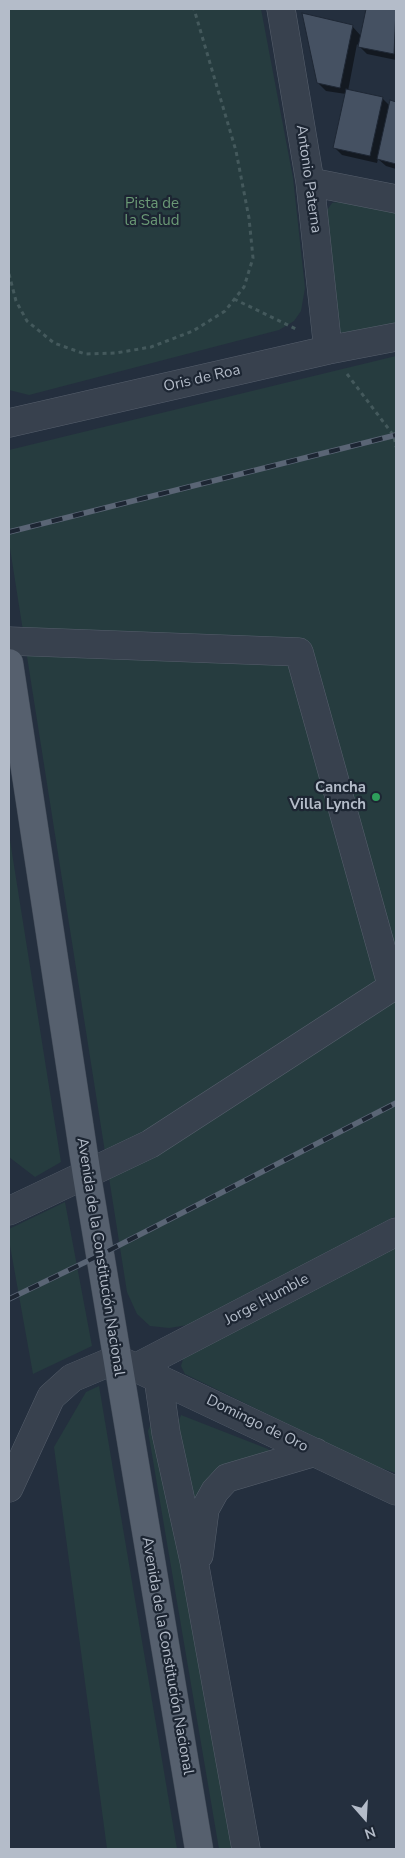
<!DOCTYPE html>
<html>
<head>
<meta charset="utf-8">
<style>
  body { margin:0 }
  #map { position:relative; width:405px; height:1858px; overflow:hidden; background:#242f3e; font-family:"Nunito Sans",sans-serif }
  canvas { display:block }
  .frame { position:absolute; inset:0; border:10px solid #b4bcc9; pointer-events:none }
  .north { position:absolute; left:340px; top:1793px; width:50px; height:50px; -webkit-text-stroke:4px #1d2633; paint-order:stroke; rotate:161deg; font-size:14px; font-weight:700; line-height:20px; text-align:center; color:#b4bcc9 }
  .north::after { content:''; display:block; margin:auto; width:18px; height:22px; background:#b4bcc9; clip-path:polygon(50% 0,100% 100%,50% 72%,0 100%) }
</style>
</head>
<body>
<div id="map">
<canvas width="405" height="1858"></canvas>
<div class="frame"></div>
<div class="north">N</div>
</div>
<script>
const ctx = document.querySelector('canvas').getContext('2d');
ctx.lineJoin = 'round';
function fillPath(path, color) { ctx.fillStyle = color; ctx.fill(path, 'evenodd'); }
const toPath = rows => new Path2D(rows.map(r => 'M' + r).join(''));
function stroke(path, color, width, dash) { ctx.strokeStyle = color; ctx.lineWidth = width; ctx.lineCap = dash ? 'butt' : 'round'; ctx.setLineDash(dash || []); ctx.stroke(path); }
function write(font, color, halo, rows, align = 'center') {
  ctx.font = font + ' "Nunito Sans",sans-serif'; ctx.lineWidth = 4.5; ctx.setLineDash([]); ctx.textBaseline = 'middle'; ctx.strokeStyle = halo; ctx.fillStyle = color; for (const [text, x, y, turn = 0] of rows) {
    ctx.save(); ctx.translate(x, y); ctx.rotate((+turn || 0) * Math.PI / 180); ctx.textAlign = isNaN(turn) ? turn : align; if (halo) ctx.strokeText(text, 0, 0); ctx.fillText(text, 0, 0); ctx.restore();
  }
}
const green = toPath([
  [9,9,261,9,293,178,305,288,301,311,294,321,279,330,29,395,9,390],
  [350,200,396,209,396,324,352,333,342,333,333,325,323,216,332,203],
  [396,356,396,1216,188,1325,169,1328,150,1326,137,1314,127,1292,9,542,9,450],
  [9,834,61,1162,35,1177,9,1157],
  [65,1202,92,1346,33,1374,9,1240,9,1229],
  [396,1245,396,1473,372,1465,185,1374,181,1366,184,1356],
  [99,1386,177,1849,107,1849,54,1447,86,1392],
  [156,1411,236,1849,219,1849,148,1431],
  [181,1415,268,1449,273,1456,248,1462,197,1527,175,1431]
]);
const shadow = toPath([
  [367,9,396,9,396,60,367,54,357,44,348,91,382,98,390,106,391,102,396,103,396,169,386,166,378,159,377,163,342,155,334,147,346,94,326,91,318,83,352,26,361,36]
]);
const building = toPath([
  [366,9,396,9,394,54,358,47,366,9],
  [302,13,353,25,340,88,317,83,302,13],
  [346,89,383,97,370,156,333,148,346,89],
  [390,100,396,102,396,164,377,159,390,100]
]);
const path = toPath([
  [9,274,16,301,27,321,54,343,85,354,116,353,151,347,193,331,225,311,244,287,253,258,249,218,236,151,194,9],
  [234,299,296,329],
  [347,374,394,436,396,447]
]);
const minor = toPath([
  [281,9,310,182,328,350],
  [310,182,396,199],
  [9,423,328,350,396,337],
  [9,641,299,652,392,987,150,1144,9,1211],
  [137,1367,396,1232],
  [158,1377,166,1433,194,1561,246,1849],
  [9,1488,51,1397,72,1378,117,1359,396,1491],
  [199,1555,205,1509,215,1491,227,1478,315,1452]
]);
const major = toPath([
  [9,663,87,1176,199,1849]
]);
const rail = toPath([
  [9,532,396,435],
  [9,1299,100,1255,396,1103]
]);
const markers = [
  [376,797,5,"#2e9e5b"]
];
const streetNames = [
  ["Antonio Paterna",308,179,82],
  ["Oris de Roa",202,379,-13],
  ["Avenida de la Constitución Nacional",100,1257,81],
  ["Jorge Humble",267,1300,-28],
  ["Domingo de Oro",257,1424,26],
  ["Avenida de la Constitución Nacional",167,1656,80]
];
const parkNames = [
  ["Pista de",152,204],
  ["la Salud",152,221]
];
const poiNames = [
  ["Cancha",366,788],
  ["Villa Lynch",366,805]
];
fillPath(green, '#263c3f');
fillPath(shadow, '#0007');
fillPath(building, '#455162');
stroke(building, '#1f2835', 1);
stroke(minor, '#565f6c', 29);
stroke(major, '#414a57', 29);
stroke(path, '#44595c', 3, [4, 4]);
stroke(minor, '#38414e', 28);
stroke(major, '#56606e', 28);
stroke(rail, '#5a6575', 5.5);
stroke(rail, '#1d2633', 4, [11]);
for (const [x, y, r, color] of markers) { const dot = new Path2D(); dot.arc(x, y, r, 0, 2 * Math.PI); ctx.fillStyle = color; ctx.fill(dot); stroke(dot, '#1d2633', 2); }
write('15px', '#b4bcc9', '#1d2633', streetNames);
write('15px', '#6b9a76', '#1d2633', parkNames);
write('bold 15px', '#b4bcc9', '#1d2633', poiNames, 'right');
</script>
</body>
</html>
